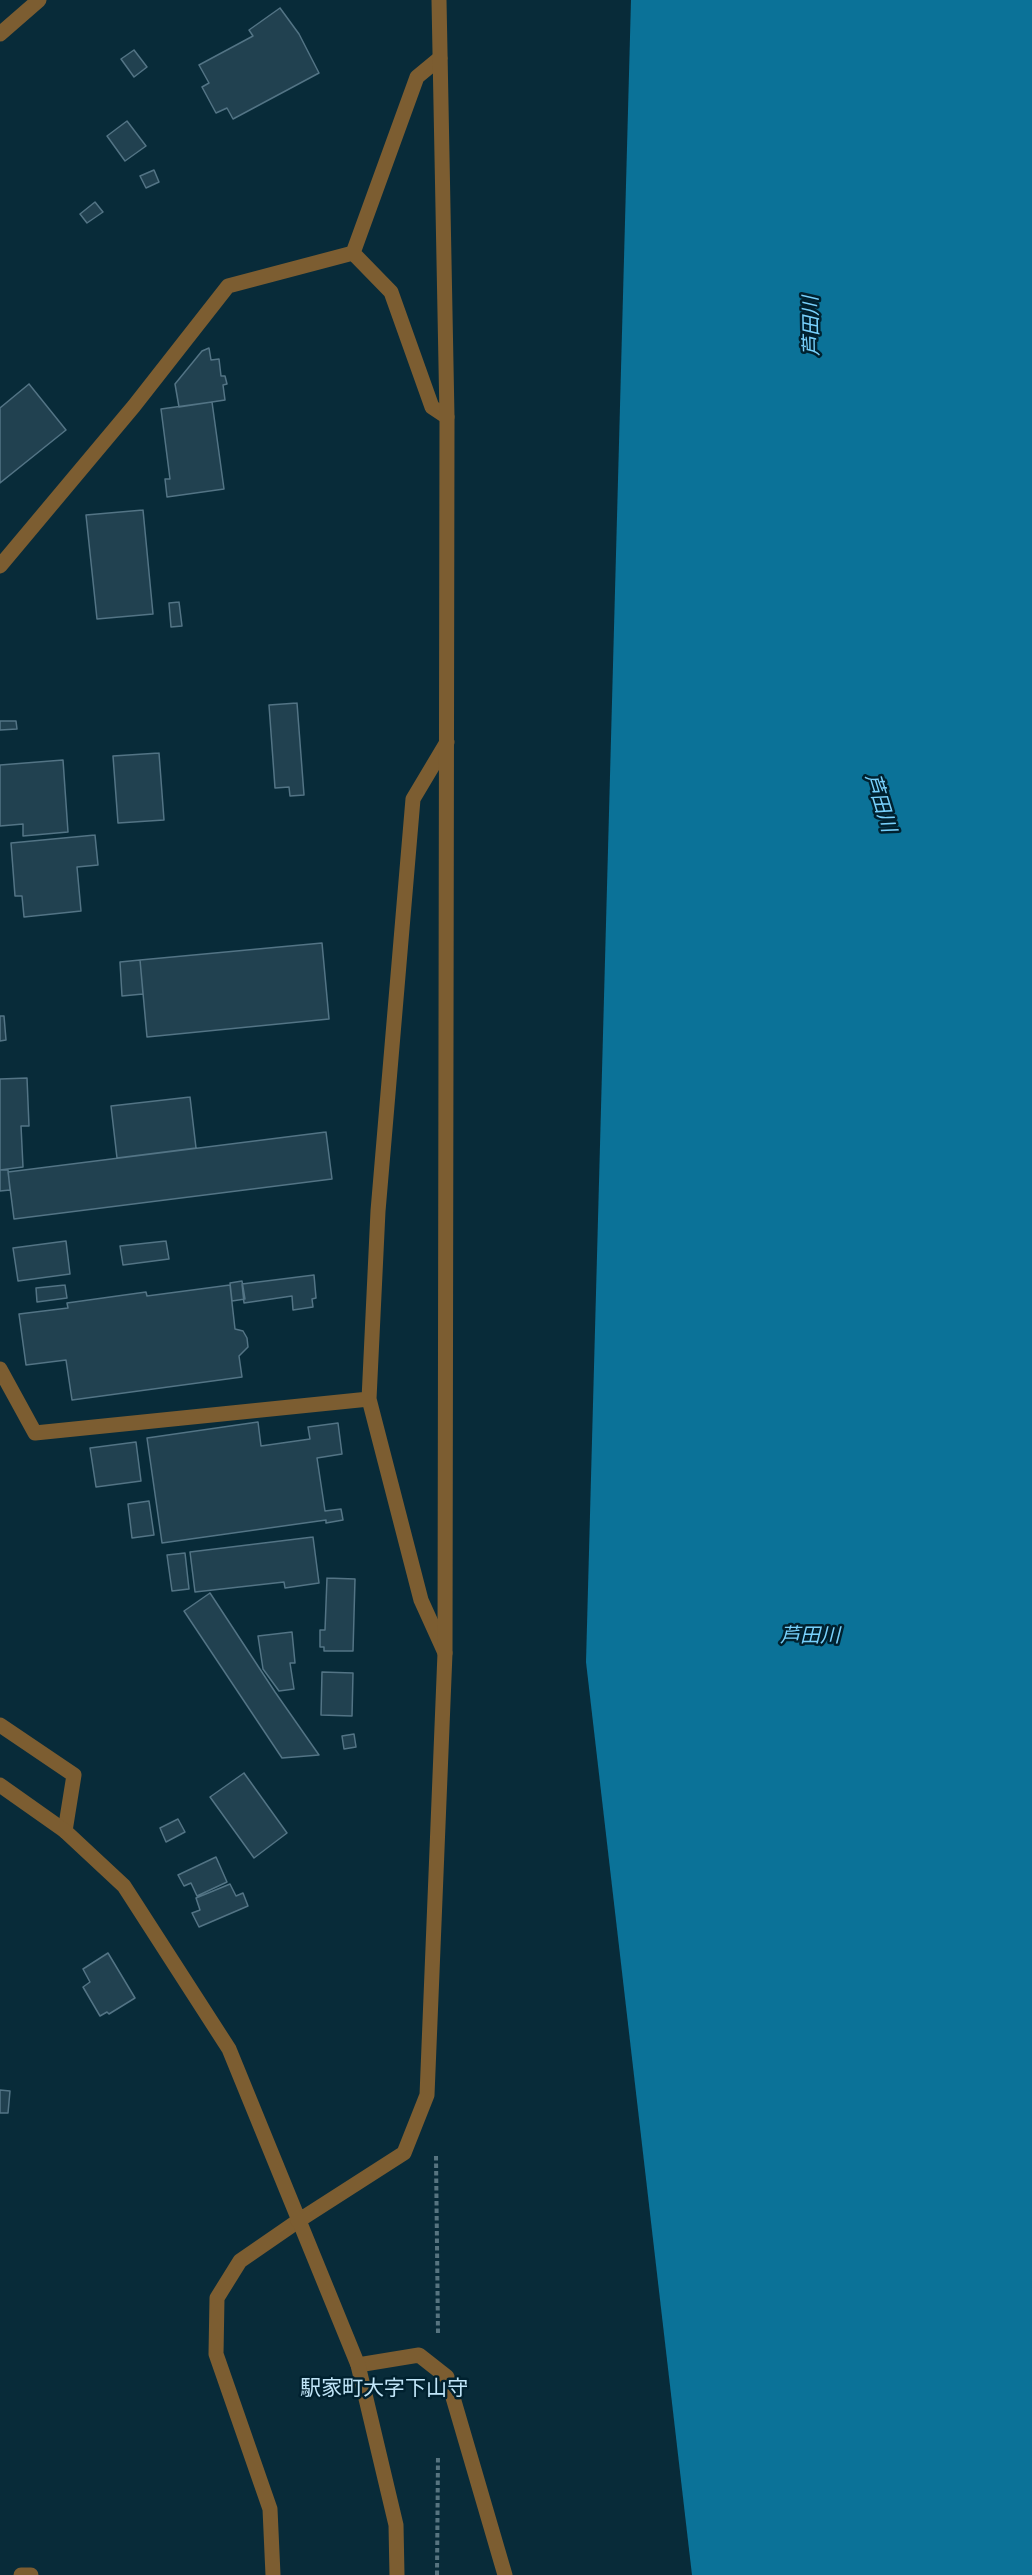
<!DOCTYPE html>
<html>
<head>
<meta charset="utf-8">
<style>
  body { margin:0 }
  canvas { display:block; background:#082b39 }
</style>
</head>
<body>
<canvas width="1032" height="2575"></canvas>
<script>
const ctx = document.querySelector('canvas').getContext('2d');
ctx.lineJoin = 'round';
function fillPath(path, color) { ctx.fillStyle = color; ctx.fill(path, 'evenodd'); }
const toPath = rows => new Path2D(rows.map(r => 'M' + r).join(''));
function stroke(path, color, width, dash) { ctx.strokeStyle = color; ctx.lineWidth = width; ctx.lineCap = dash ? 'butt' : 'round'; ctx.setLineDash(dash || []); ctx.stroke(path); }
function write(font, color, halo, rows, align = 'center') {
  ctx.font = font + ' "Zilla Slab","Noto Sans JP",serif'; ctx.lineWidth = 5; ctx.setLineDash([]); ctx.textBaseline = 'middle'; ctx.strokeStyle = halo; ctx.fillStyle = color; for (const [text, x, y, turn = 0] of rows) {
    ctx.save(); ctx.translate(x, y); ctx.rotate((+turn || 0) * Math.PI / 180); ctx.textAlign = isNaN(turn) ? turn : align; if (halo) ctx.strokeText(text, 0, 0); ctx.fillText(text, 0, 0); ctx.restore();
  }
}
const water = toPath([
  [631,0,1032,0,1032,2575,692,2575,586,1662]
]);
const building = toPath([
  [280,8,299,34,319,73,233,119,227,108,216,113,202,87,209,83,199,65,253,36,249,30,280,8],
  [134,50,147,67,134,77,121,59,134,50],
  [127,121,146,146,125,161,107,136,127,121],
  [154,170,159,182,146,188,140,176,154,170],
  [95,202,103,212,87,223,80,214,95,202],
  [209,348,211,360,219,359,221,376,225,376,227,384,223,385,225,400,179,407,175,384,202,351,209,348],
  [29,384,66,430,0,483,0,408,29,384],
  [212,402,224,489,167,497,165,479,170,479,161,409,212,402],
  [143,510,153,614,97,619,86,515,143,510],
  [179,602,182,626,171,627,169,603,179,602],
  [297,703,304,795,290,796,289,787,275,788,269,705,297,703],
  [0,721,16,721,17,729,0,730,0,721],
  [159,753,164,820,118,823,113,756,159,753],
  [63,760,68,832,23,836,23,824,0,826,0,765,63,760],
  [95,835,98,865,77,867,81,911,24,917,22,896,15,896,11,843,95,835],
  [322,943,329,1019,147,1037,140,960,322,943],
  [140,960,143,994,122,996,120,962,140,960],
  [0,1016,4,1016,6,1040,0,1041,0,1016],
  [27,1078,29,1126,21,1126,23,1167,0,1170,0,1079,27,1078],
  [190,1097,196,1148,117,1158,111,1106,190,1097],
  [326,1132,332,1179,14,1219,8,1172,326,1132],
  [0,1170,8,1170,10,1190,0,1191,0,1170],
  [66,1241,70,1274,18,1281,13,1248,66,1241],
  [166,1241,169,1259,123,1265,120,1246,166,1241],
  [314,1275,316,1298,312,1299,313,1307,293,1310,292,1296,244,1303,242,1284,314,1275],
  [242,1281,245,1299,232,1301,230,1283,242,1281],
  [65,1285,67,1298,37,1302,36,1288,65,1285],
  [230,1285,235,1329,243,1331,247,1338,248,1347,239,1356,242,1377,72,1400,66,1360,26,1365,19,1314,68,1308,67,1303,146,1292,147,1296,230,1285],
  [258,1422,261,1446,310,1439,308,1427,338,1423,342,1454,317,1458,325,1511,341,1509,343,1520,326,1523,326,1520,162,1543,147,1438,258,1422],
  [136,1442,141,1481,96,1487,90,1448,136,1442],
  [149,1501,154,1535,132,1538,128,1504,149,1501],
  [313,1537,319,1583,285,1588,284,1582,195,1592,190,1552,313,1537],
  [185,1553,189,1589,172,1591,167,1555,185,1553],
  [327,1578,355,1579,353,1651,324,1651,324,1647,320,1647,320,1630,325,1630,327,1578],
  [210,1593,275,1692,319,1755,282,1758,184,1611,210,1593],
  [292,1632,295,1663,290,1663,294,1689,279,1691,263,1669,258,1636,292,1632],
  [322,1672,353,1673,352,1716,321,1715,322,1672],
  [354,1734,356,1747,344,1749,342,1736,354,1734],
  [244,1773,287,1833,254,1858,210,1797,244,1773],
  [178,1819,185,1832,166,1842,160,1828,178,1819],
  [216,1857,227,1882,197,1896,191,1883,184,1886,178,1875,216,1857],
  [230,1884,236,1896,243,1893,248,1906,199,1927,192,1913,200,1910,196,1898,230,1884],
  [108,1953,135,1998,109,2014,107,2012,100,2016,83,1987,90,1982,83,1969,108,1953],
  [0,2090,10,2091,8,2113,0,2113,0,2090]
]);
const path = toPath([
  [436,2156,438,2334],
  [437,2575,438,2456]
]);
const minor = toPath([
  [0,34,39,0],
  [440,58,417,77,353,253,391,292,432,407,447,417],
  [0,566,134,406,228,286,353,253],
  [0,1369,35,1433,369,1399],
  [445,1653,421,1600,369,1399,378,1211,413,799,447,742],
  [0,1725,74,1775,65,1831],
  [358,2365,419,2355,447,2377,505,2575],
  [21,2575,31,2575],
  [273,2575,270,2509,216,2354,217,2298,240,2261,298,2221]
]);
const tertiary = toPath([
  [0,1785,65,1831,124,1886,229,2049,358,2365,396,2525,397,2575],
  [298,2221,404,2153,427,2095,445,1653,447,417,439,0]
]);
const waterNames = [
  ["芦田川",812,326,-91],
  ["芦田川",880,803,73],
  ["芦田川",810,1636]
];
const quarterNames = [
  ["駅家町大字下山守",384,2389]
];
fillPath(water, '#0b7298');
fillPath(building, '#214150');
stroke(building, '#537485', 1.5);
stroke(path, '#577480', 4, [4.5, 3]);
stroke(minor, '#7c5d31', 15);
stroke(tertiary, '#7c5d31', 15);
write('italic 20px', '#78d1fc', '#00212f', waterNames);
write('21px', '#c0e5f8', '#00212f', quarterNames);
</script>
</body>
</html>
